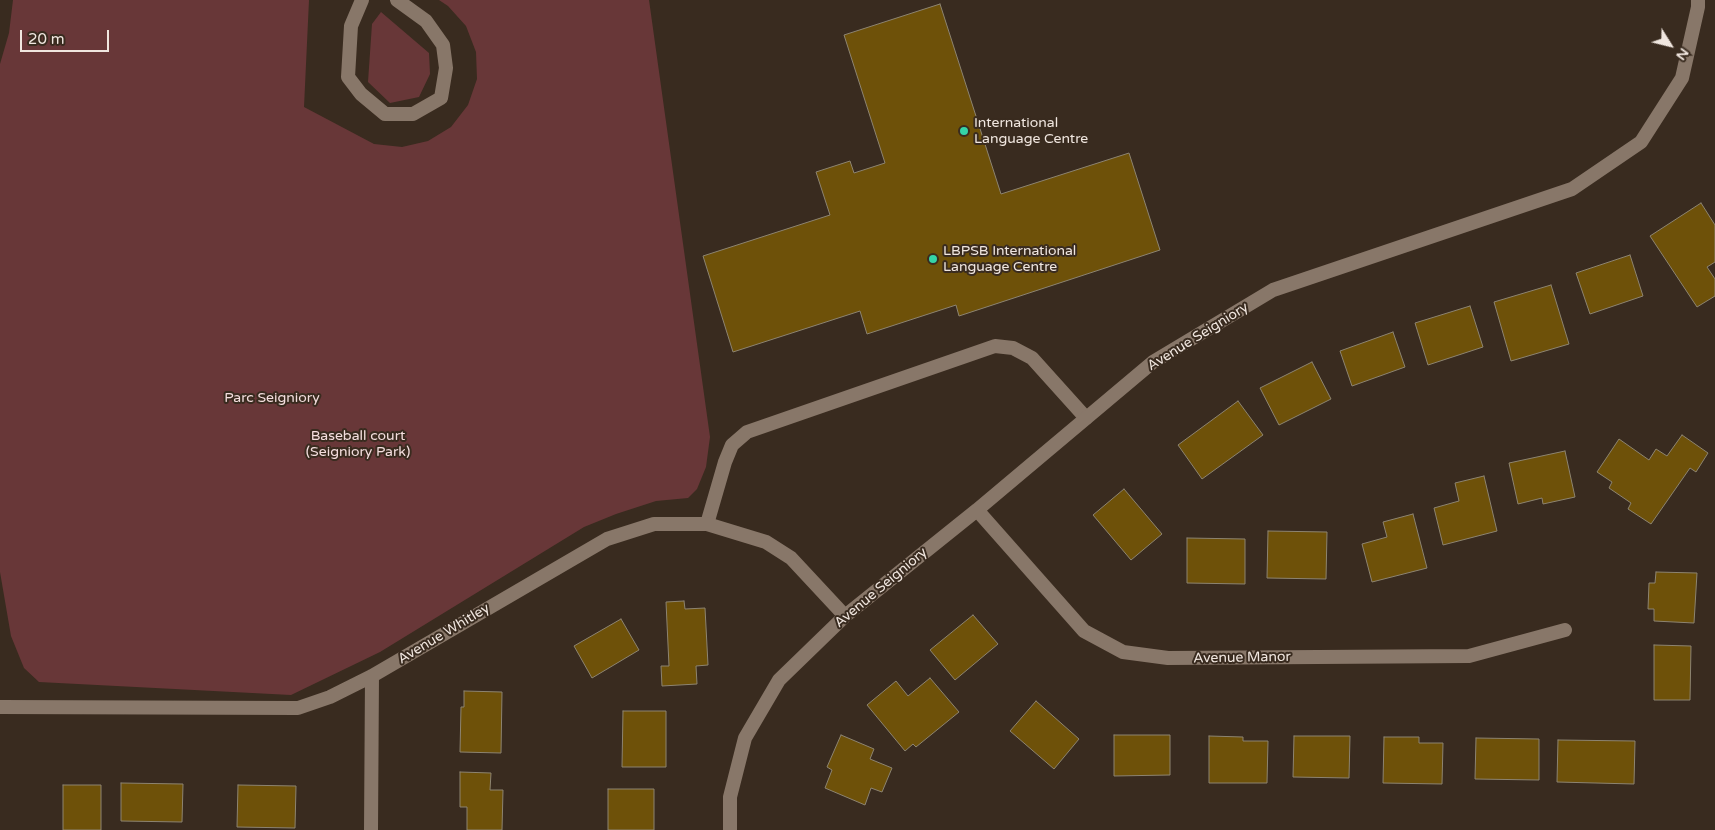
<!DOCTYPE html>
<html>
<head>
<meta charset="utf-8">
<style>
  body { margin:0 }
  #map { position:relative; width:1715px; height:830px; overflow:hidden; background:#392b1f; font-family:"Varela Round",sans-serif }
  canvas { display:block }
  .north { position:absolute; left:1645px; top:20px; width:50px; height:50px; -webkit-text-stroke:4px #392b1f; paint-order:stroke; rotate:126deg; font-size:14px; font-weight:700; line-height:20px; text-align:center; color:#f0e6df }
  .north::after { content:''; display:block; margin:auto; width:18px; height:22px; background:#f0e6df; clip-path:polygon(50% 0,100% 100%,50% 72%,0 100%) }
  .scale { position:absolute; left:20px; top:30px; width:89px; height:22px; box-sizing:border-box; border:2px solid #f0e6df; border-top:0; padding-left:6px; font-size:15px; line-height:18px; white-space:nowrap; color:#f0e6df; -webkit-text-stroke:4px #392b1f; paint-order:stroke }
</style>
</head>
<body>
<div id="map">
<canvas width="1715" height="830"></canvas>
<div class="north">N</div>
<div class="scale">20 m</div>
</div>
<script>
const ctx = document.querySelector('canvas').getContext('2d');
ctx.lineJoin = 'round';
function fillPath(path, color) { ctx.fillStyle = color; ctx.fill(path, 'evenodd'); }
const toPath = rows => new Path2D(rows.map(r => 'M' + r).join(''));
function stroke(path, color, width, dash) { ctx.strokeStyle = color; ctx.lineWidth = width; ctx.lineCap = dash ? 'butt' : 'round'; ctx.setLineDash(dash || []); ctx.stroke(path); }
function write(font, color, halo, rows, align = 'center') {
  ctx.font = font + ' "Varela Round",sans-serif'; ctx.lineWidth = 4; ctx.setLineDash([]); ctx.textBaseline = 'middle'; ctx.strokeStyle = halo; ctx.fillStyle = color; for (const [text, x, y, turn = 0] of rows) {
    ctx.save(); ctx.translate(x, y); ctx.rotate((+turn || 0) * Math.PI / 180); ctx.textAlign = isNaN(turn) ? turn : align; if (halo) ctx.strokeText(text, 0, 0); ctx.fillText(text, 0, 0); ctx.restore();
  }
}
const green = toPath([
  [13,0,309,0,304,107,374,144,402,147,428,141,451,127,468,105,477,79,476,52,466,26,448,6,439,0,649,0,710,437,706,467,697,489,688,498,656,501,616,514,584,527,380,652,291,695,39,682,24,668,11,636,0,572,0,64,9,33],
  [381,12,429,53,430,74,419,97,390,103,368,82,372,24]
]);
const building = toPath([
  [940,4,1001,194,1129,153,1160,250,959,316,956,305,867,334,860,311,733,352,703,256,830,215,816,172,850,161,854,173,885,163,844,35,940,4],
  [1701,203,1715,225,1715,262,1707,267,1715,279,1715,296,1697,307,1650,236,1701,203],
  [1630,255,1643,296,1590,314,1576,273,1630,255],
  [1551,285,1569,344,1511,361,1494,302,1551,285],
  [1470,306,1483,347,1428,365,1415,323,1470,306],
  [1393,332,1405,367,1352,386,1340,351,1393,332],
  [1312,362,1331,399,1279,425,1260,388,1312,362],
  [1238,401,1263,435,1202,479,1178,445,1238,401],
  [1682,435,1708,453,1696,472,1690,468,1651,524,1628,509,1631,503,1609,488,1612,482,1597,472,1619,439,1649,460,1656,449,1667,456,1682,435],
  [1565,451,1575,497,1543,504,1542,498,1518,504,1509,463,1565,451],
  [1484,476,1497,531,1443,545,1434,508,1459,501,1455,483,1484,476],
  [1124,489,1162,534,1131,560,1093,515,1124,489],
  [1413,514,1427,568,1372,582,1362,544,1387,537,1383,522,1413,514],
  [1268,531,1327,532,1326,579,1267,578,1268,531],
  [1187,538,1245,539,1245,584,1187,583,1187,538],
  [1656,572,1697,573,1694,623,1654,621,1654,609,1648,609,1649,583,1655,583,1656,572],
  [684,601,685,609,705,608,708,665,696,666,697,684,662,686,661,666,669,666,666,602,684,601],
  [973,615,998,644,955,680,930,650,973,615],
  [621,619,639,650,592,678,574,646,621,619],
  [1654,645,1691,646,1690,700,1654,700,1654,645],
  [930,678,959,712,916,747,913,744,905,751,867,705,896,681,908,696,930,678],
  [464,691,502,692,501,753,460,752,461,707,464,707,464,691],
  [1036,701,1079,739,1054,769,1010,731,1036,701],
  [623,711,666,711,666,767,622,767,623,711],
  [841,735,874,749,870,759,892,768,882,792,871,788,865,805,825,788,832,770,827,767,841,735],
  [1114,735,1170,735,1170,775,1114,776,1114,735],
  [1209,736,1243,737,1243,741,1268,741,1267,783,1209,783,1209,736],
  [1294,736,1350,736,1349,778,1293,777,1294,736],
  [1384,737,1419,737,1419,743,1443,743,1442,784,1383,783,1384,737],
  [1476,738,1539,739,1539,780,1475,779,1476,738],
  [1558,740,1635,741,1634,784,1557,782,1558,740],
  [460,772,491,773,490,790,503,790,502,830,467,830,467,807,460,807,460,772],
  [121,783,183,784,182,822,121,821,121,783],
  [63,785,101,785,101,830,63,830,63,785],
  [238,785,296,786,295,828,237,827,238,785],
  [608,789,654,789,654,830,608,830,608,789]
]);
const service = toPath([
  [707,524,725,462,732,445,747,432,995,346,1013,348,1032,358,1086,418]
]);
const minor = toPath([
  [362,0,351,26,348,77,361,94,385,114,413,114,441,98,446,68,443,45,426,21,397,0],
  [977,510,1084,631,1123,652,1168,658,1469,656,1565,630],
  [0,707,298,708,330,697,372,676,607,539,654,524,707,524,766,542,791,558,845,616],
  [371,830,372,676],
  [730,830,730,797,745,738,779,680,845,616,977,510,1153,362,1273,290,1572,189,1641,142,1682,78,1698,7,1698,0]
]);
const markers = [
  [964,131,5,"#35d4a7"],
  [933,259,5,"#35d4a7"]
];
const poiNames = [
  ["International",974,123],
  ["Language Centre",974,139],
  ["LBPSB International",943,251],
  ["Language Centre",943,267]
];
const streetNames = [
  ["Avenue Seigniory",1198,337,-32],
  ["Avenue Seigniory",881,588,-40],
  ["Avenue Whitley",444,634,-31],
  ["Avenue Manor",1242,658,-1]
];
const parkNames = [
  ["Parc Seigniory",272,398],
  ["Baseball court",358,436],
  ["(Seigniory Park)",358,452]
];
fillPath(green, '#683738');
fillPath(building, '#6e5109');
stroke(building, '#8d8471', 1);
stroke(service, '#887769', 14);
stroke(minor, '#887769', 14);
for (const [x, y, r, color] of markers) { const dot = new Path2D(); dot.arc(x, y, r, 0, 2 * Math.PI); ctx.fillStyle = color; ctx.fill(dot); stroke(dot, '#392b1f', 2); }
write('14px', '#f0e6df', '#392b1f', poiNames, 'left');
write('14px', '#f0e6df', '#392b1f', streetNames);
write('14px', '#f4dede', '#392b1f', parkNames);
</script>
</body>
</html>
